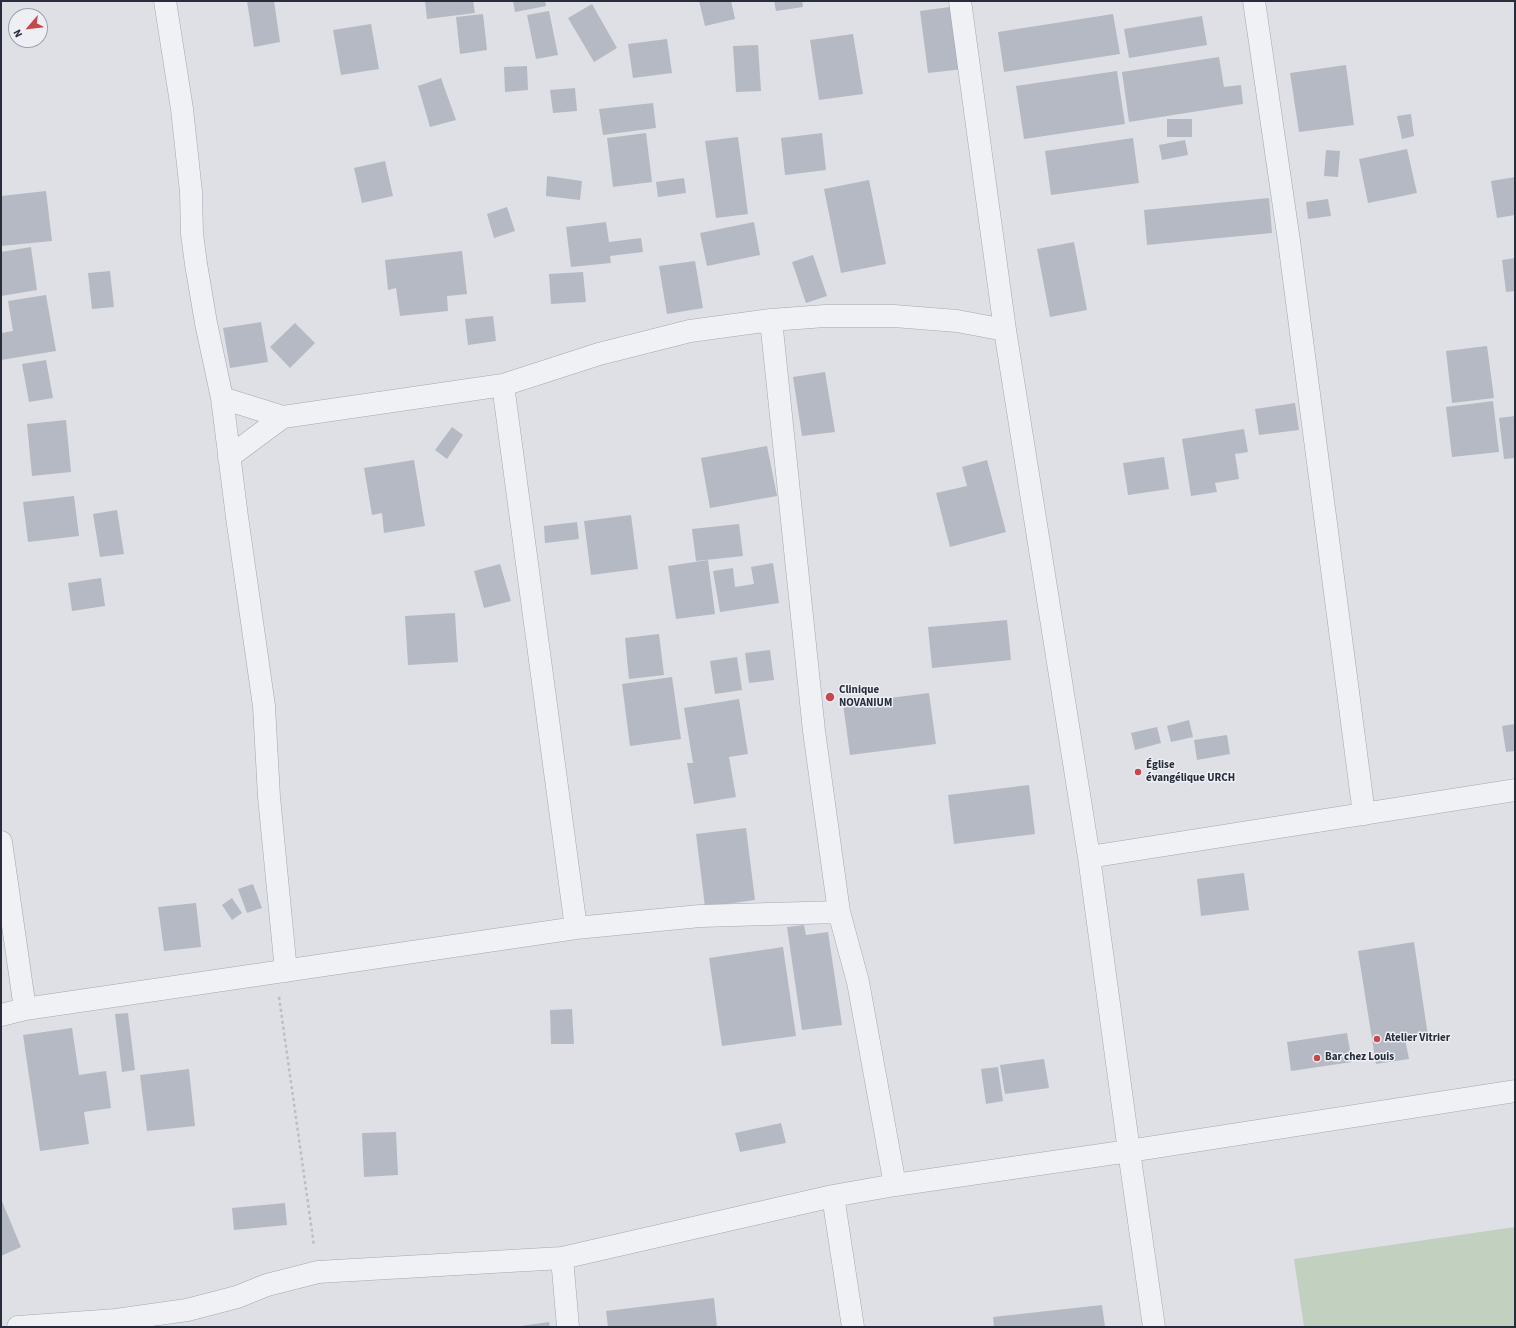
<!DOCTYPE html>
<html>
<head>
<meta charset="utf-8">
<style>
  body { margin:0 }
  #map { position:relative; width:1516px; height:1328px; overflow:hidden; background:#dee0e6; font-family:"Source Sans 3",sans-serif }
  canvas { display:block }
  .frame { position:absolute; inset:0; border:2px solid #282d3c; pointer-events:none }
  .north { position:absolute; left:8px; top:8px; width:40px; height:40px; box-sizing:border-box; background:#edeff4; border:1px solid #9ea1aa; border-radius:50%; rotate:242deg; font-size:11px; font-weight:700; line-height:16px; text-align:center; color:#282d3c }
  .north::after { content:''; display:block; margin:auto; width:14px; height:18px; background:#c6484d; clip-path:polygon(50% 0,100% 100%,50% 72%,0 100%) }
</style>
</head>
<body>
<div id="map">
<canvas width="1516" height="1328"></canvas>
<div class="frame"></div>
<div class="north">N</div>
</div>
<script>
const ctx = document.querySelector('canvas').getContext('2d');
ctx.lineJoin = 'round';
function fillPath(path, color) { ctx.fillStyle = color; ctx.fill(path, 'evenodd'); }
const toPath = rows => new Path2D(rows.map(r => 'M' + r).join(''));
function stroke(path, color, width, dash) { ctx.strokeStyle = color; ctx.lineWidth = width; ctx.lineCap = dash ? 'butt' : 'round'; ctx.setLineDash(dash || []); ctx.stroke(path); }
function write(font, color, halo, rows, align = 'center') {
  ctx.font = font + ' "Source Sans 3",sans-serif'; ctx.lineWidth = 3; ctx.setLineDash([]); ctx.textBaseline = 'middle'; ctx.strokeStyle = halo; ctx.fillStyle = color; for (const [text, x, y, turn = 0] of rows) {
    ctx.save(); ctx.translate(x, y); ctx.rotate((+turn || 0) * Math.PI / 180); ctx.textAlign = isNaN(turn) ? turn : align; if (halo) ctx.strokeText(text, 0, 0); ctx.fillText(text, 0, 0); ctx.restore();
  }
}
const green = toPath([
  [1515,1227,1515,1327,1304,1327,1294,1259]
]);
const building = toPath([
  [247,1,274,1,280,42,254,47],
  [425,1,473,1,475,13,427,19],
  [513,1,545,1,546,6,515,12],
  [699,1,731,1,735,19,705,26],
  [774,1,802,1,803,7,776,11],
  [592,4,617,48,594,62,568,18],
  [957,6,964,69,928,73,920,11],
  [549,11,558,55,536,59,527,15],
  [483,14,487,50,460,54,456,17],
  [1113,14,1120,54,1004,72,998,32],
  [1202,16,1207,45,1129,58,1124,29],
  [371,24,379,69,341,75,333,30],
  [853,34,863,94,819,100,810,40],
  [667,39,672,73,633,78,628,44],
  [758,45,761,91,736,92,733,46],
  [1219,57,1224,87,1241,85,1243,104,1129,122,1122,72],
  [1346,65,1354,125,1299,132,1290,73],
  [527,66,528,90,505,92,504,67],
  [1117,71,1125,124,1024,139,1016,86],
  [441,78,456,120,430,127,418,86],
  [575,88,577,111,553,113,550,90],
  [653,103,656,128,603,135,599,109],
  [1411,114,1414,136,1402,139,1397,116],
  [1167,119,1192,119,1192,137,1167,137],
  [646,133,652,182,613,187,607,138],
  [822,133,826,170,785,175,781,138],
  [738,137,748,214,716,218,705,141],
  [1133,138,1139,183,1051,195,1045,151],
  [1185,140,1188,155,1162,160,1159,145],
  [1407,149,1417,193,1368,203,1359,159],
  [1326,150,1340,151,1338,177,1324,176],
  [385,161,393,196,362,203,354,168],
  [547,176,582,181,580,200,546,196],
  [1515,177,1515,215,1497,218,1491,181],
  [684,178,686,193,658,197,656,182],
  [869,180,886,264,841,273,824,189],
  [46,191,52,241,1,246,1,196],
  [1269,198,1272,233,1147,245,1144,210],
  [1328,199,1331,216,1308,219,1306,202],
  [507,207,515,231,494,238,487,214],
  [606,222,609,242,641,238,643,252,610,256,611,263,571,267,566,227],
  [754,222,760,255,707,266,700,233],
  [1074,242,1087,310,1050,317,1037,249],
  [31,247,37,290,1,296,1,252],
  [462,251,467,294,447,296,448,311,400,316,396,288,388,290,385,260],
  [813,255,827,296,806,303,792,262],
  [1515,258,1515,291,1506,292,1502,260],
  [695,261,703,308,667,314,659,266],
  [110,271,114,307,92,309,88,273],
  [583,272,586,302,551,304,549,274],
  [46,295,56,351,1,360,1,333,13,331,8,301],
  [493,316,496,341,468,345,465,319],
  [261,322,268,362,230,368,223,328],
  [295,323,315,343,290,368,270,347],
  [1487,346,1494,398,1452,403,1446,351],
  [46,360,53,398,29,402,22,364],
  [825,372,835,432,802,436,793,377],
  [1493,401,1499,452,1452,457,1446,407],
  [1295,403,1299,430,1259,435,1255,409],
  [1515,416,1515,458,1504,459,1499,418],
  [66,420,71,472,32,476,27,424],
  [452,427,463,435,447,459,435,450],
  [1244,429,1248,452,1235,454,1239,479,1215,483,1217,492,1191,496,1182,439],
  [767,446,777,496,710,508,701,458],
  [1164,457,1169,489,1128,495,1123,463],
  [414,460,425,526,384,533,382,513,372,515,364,468],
  [987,460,1006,532,950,547,936,493,967,486,962,467],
  [74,496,79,536,28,542,23,502],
  [117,510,124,554,100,557,93,514],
  [631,515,638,569,591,575,584,521],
  [577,522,579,539,545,543,544,526],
  [739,524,743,556,696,561,692,529],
  [708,560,715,614,676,619,668,566],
  [773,563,779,603,720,612,713,571,733,568,735,587,754,584,751,567],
  [500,564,511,601,484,608,474,571],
  [101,578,105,606,72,611,68,583],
  [455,613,458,662,408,665,405,616],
  [1007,620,1011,660,932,668,928,627],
  [659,634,664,675,629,679,625,638],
  [770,650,774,680,749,683,745,653],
  [737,657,742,690,715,694,710,661],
  [672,677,681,739,630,746,622,684],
  [929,693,936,744,850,755,843,704],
  [739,699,748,754,729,757,736,797,694,804,687,763,693,763,684,708],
  [1189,720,1193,737,1171,742,1167,726],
  [1515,724,1515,751,1506,752,1502,726],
  [1157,727,1161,743,1135,750,1131,733],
  [1227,735,1230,754,1197,760,1194,740],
  [1029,785,1035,834,954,844,948,795],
  [746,828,755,900,705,907,696,834],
  [1244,873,1249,910,1201,916,1197,879],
  [253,884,262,908,247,913,238,889],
  [232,898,242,913,232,920,222,905],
  [196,903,201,947,164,951,158,907],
  [804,925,806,935,828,932,842,1025,802,1030,787,927],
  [1414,942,1428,1036,1405,1039,1409,1059,1376,1064,1358,951],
  [783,947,796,1036,722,1046,709,958],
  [572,1009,574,1044,551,1044,550,1010],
  [128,1013,135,1070,122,1072,115,1014],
  [72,1028,79,1075,106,1071,111,1108,84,1112,89,1144,40,1151,23,1035],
  [1347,1033,1352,1062,1291,1071,1287,1042],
  [1044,1059,1049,1088,1005,1094,1000,1065],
  [998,1067,1003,1101,986,1104,981,1069],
  [189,1069,195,1126,147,1131,140,1075],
  [781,1123,786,1143,740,1152,735,1133],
  [396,1132,398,1175,364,1177,362,1133],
  [1,1199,21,1247,1,1256],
  [285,1203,287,1225,234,1230,232,1208],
  [714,1298,717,1327,608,1327,606,1311],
  [1102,1305,1105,1327,994,1327,993,1317],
  [549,1322,550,1327,521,1327,521,1326]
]);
const path = toPath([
  [279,997,314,1246]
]);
const minor = toPath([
  [165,1,182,109,191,192,192,234,196,264,206,323,222,398,237,517,264,706,269,797,286,971],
  [960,1,1005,330,1089,857,1129,1151,1154,1327],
  [1254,1,1289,241,1364,814],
  [771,320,814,731,839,912,858,982,895,1185],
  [503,385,576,928],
  [222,398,283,417,503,385,599,354,690,331,771,320,825,316,894,316,957,321,1005,330],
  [229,457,283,417],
  [1,842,25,1009],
  [1089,857,1515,790],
  [1,1015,25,1009,576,928,700,916,839,912],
  [833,1196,853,1327],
  [562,1258,568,1327],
  [18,1327,116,1320,187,1310,237,1297,267,1285,318,1272,562,1258,833,1196,895,1185,1129,1151,1515,1091]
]);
const markers = [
  [830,697,5,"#c6484d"],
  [1138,772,4,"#c6484d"],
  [1377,1039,4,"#c6484d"],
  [1317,1058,4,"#c6484d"]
];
const poiNames = [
  ["Clinique",839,691],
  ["NOVANIUM",839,704],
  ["Église",1146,766],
  ["évangélique URCH",1146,779],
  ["Atelier Vitrier",1385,1039],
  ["Bar chez Louis",1325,1058]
];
fillPath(green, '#c2d0bf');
fillPath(building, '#b5b9c3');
stroke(minor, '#a4a7b0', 23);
stroke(path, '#bcbec5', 2.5, [3, 3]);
stroke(minor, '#f0f1f5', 22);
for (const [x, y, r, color] of markers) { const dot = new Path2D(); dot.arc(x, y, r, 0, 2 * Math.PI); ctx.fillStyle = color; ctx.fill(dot); stroke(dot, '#edeff4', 1.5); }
write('bold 11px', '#282d3c', '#edeff4', poiNames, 'left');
</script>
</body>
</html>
